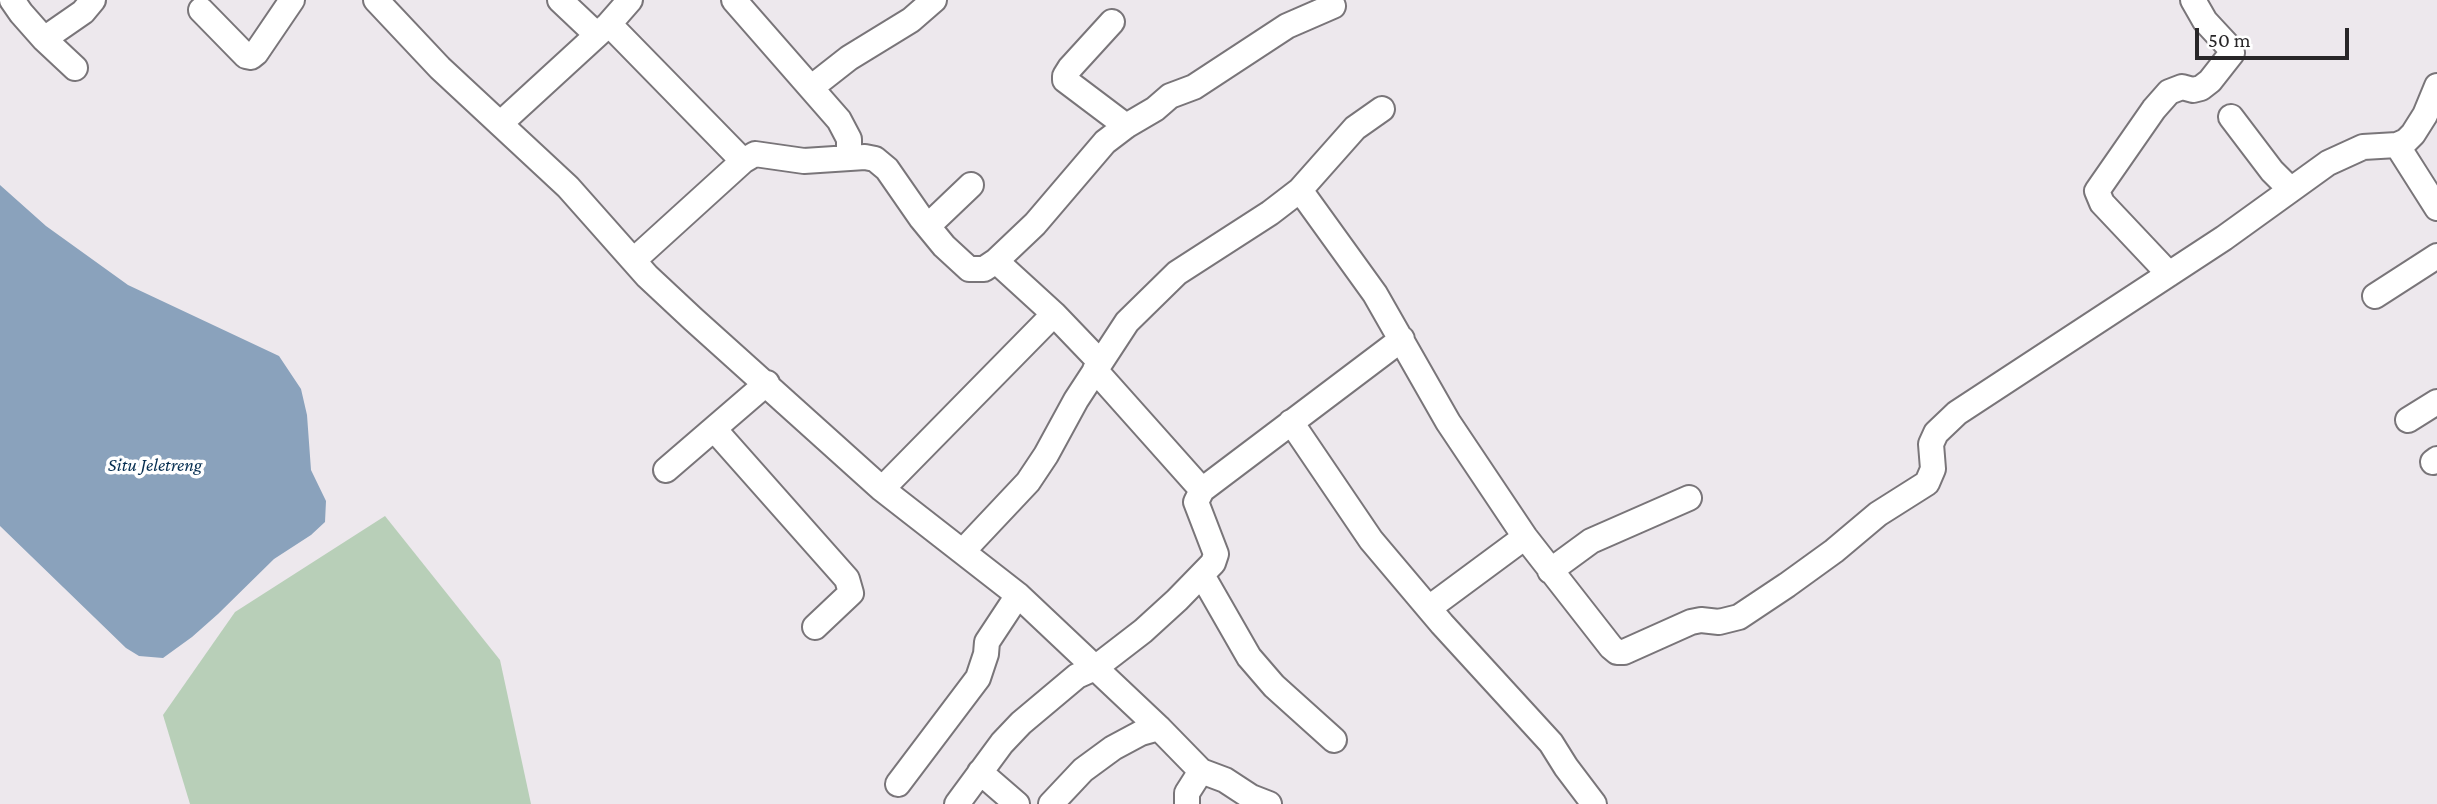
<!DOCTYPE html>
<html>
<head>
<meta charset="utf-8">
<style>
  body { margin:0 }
  #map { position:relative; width:2437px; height:804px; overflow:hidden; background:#ede8ed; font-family:"Crimson Pro",serif }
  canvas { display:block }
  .scale { position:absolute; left:2195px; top:28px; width:154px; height:32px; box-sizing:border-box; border:4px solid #282628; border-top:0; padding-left:9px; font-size:21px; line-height:24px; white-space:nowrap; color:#282628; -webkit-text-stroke:5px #fff; paint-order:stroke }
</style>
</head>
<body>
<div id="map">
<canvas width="2437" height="804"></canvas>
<div class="scale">50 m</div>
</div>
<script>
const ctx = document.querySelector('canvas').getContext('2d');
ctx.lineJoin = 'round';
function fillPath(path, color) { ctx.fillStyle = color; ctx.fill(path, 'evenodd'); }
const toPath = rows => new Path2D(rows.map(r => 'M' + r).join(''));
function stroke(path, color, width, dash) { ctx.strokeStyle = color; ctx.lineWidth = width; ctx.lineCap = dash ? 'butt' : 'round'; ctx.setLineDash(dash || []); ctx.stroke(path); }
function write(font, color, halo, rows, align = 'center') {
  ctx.font = font + ' "Crimson Pro",serif'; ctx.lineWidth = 7; ctx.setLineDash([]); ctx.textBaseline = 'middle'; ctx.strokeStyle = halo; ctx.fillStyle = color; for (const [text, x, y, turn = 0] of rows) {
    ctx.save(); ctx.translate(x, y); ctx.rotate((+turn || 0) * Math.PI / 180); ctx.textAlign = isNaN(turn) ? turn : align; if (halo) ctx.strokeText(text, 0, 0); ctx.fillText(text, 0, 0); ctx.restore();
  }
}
const green = toPath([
  [385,516,500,660,531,804,190,804,163,715,235,612]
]);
const water = toPath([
  [0,185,46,226,128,285,279,356,301,389,307,415,311,470,326,501,325,522,311,535,274,559,218,614,192,637,163,658,139,656,126,648,0,526]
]);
const minor = toPath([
  [12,0,21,13,44,39,75,68],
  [376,0,440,68,568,187,647,276,693,319,882,489,1018,595,1159,728,1201,771,1187,793,1187,804],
  [560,0,597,35],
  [734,0,839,120,849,139,849,157],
  [201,10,246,56,251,57,256,53,292,0],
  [1112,22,1070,68,1065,76,1065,80,1126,126],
  [609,24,743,161],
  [44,39,83,12,93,0],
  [812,87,849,58,911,20,934,0],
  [2231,117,2272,171,2290,189],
  [501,123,609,24,630,0],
  [2397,145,2437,208],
  [1300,190,1375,294,1448,422,1525,537,1611,647,1617,652,1624,652,1691,622,1701,620,1719,622,1739,617,1787,585,1834,551,1878,514,1927,483,1933,469,1931,444,1936,433,1957,413,2224,238,2328,163,2363,147,2397,145,2406,141,2413,134,2425,115,2437,86],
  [928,226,971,185],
  [634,260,743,161,755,154,804,161,865,157,875,159,887,169,921,218,944,246,969,269,984,269,996,261,1054,314,1100,362],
  [996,261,1035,224,1105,142,1126,126,1155,109,1170,96,1194,87,1287,26,1333,6],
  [2169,274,2102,203,2097,191,2154,109,2169,92,2182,87,2193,90,2201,88,2210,81,2232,53,2231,49,2205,21,2193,0],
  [2375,296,2437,256],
  [1095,370,1202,490],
  [2408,420,2437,402],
  [1291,422,1371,540,1442,624,1551,743,1566,767,1594,804],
  [714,429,847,579,851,593,815,627],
  [2433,462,2437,459],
  [666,470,767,383],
  [882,489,1054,314],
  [963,551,1028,482,1046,455,1076,400,1127,322,1177,273,1270,213,1300,190,1355,128,1382,109],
  [1550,571,1591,541,1689,498],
  [1202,575,1249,657,1274,686,1334,740],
  [1429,608,1525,537],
  [1201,771,1225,780,1251,797,1269,804],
  [980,772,1017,804],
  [898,784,978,678,986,654,987,642,1018,595],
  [957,804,1002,743,1021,723,1077,676,1095,668,1143,631,1177,600,1213,563,1216,554,1196,502,1202,490,1402,339],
  [1051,804,1083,770,1113,748,1141,733,1159,728]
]);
const waterNames = [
  ["Situ Jeletreng",155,465]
];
fillPath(green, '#b8cfb8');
fillPath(water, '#8aa2bc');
stroke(minor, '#797579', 28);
stroke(minor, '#fff', 24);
write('italic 19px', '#052e51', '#fff', waterNames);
</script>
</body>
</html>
